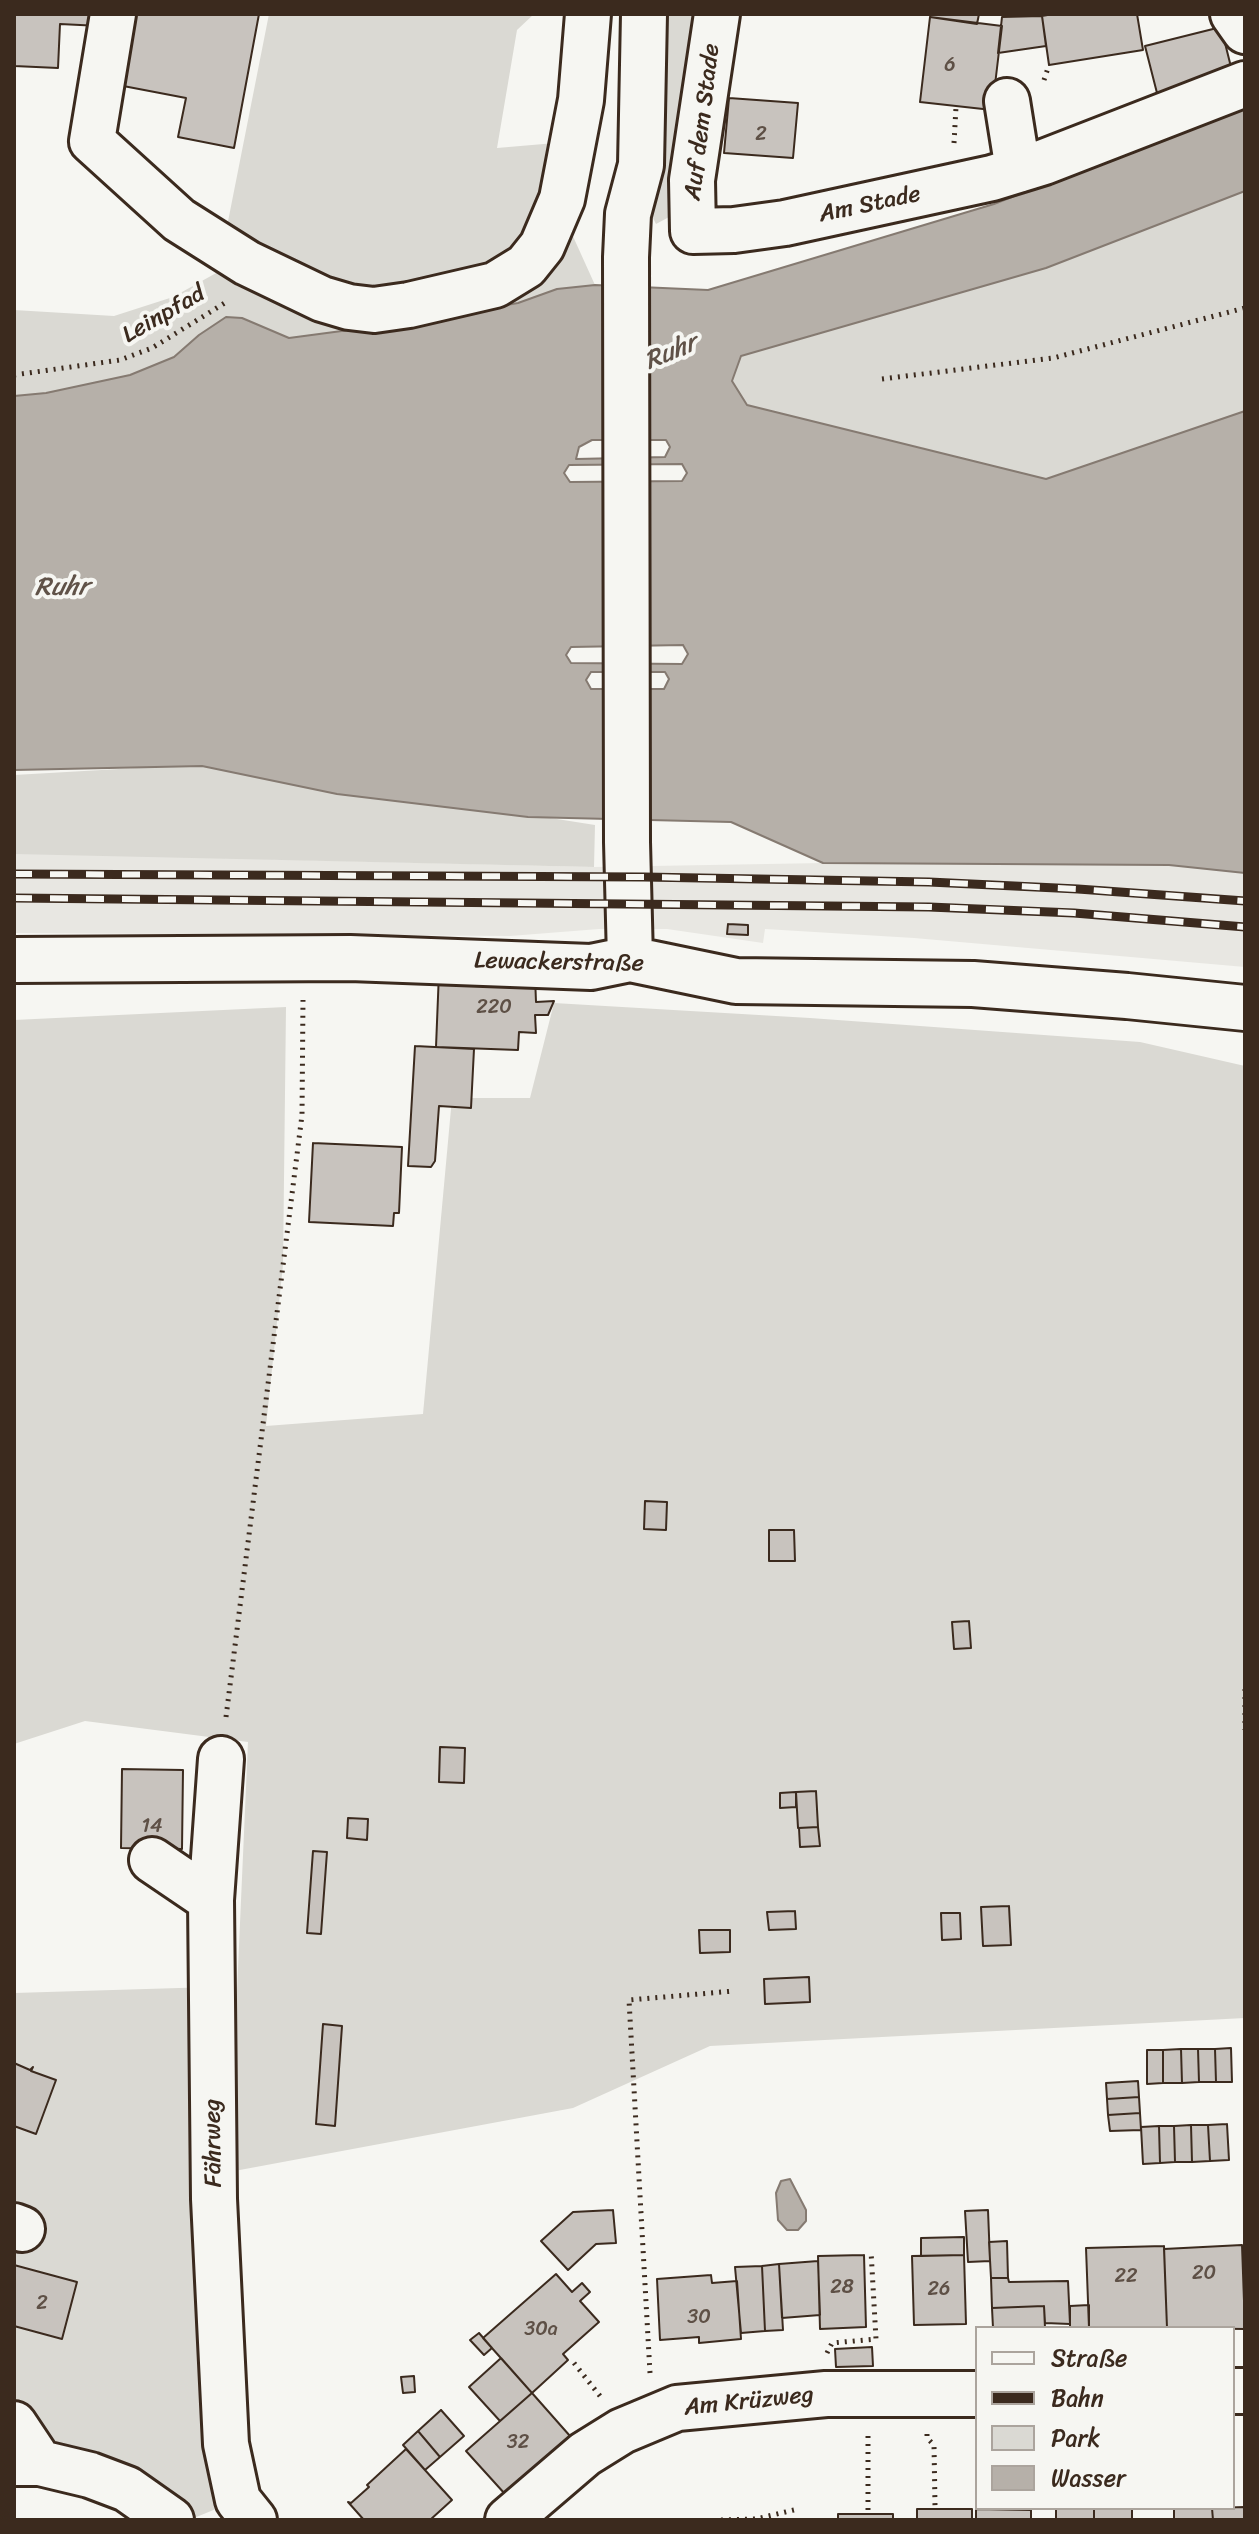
<!DOCTYPE html>
<html>
<head>
<meta charset="utf-8">
<style>
  body { margin:0 }
  #map { position:relative; width:1259px; height:2534px; overflow:hidden; background:#f6f6f2; font-family:Sriracha,sans-serif }
  canvas { display:block }
  .frame { position:absolute; inset:0; border:16px solid #3b2a1e; pointer-events:none }
  .legend { position:absolute; left:975px; top:2326px; width:260px; height:184px; box-sizing:border-box; background:#f6f6f2; border:2px solid #aba49d; margin:0; padding:10px 14px; list-style:none; font-size:24px; color:#3b2a1e }
  .legend li { display:flex; align-items:center; gap:16px; height:40px }
  .legend b { width:40px; border:2px solid #aba49d }
</style>
</head>
<body>
<div id="map">
<canvas width="1259" height="2534"></canvas>
<div class="frame"></div>
<ul class="legend">
<li><b style="height:10px;background:#f6f6f2"></b>Straße</li>
<li><b style="height:10px;background:#3b2a1e"></b>Bahn</li>
<li><b style="height:22px;background:#dad9d3"></b>Park</li>
<li><b style="height:22px;background:#b6b0a9"></b>Wasser</li>
</ul>
</div>
<script>
const ctx = document.querySelector('canvas').getContext('2d');
ctx.lineJoin = 'round';
function fillPath(path, color) { ctx.fillStyle = color; ctx.fill(path, 'evenodd'); }
const toPath = rows => new Path2D(rows.map(r => 'M' + r).join(''));
function stroke(path, color, width, dash) { ctx.strokeStyle = color; ctx.lineWidth = width; ctx.lineCap = dash ? 'butt' : 'round'; ctx.setLineDash(dash || []); ctx.stroke(path); }
function write(font, color, halo, rows, align = 'center') {
  ctx.font = font + ' Sriracha,sans-serif'; ctx.lineWidth = 8; ctx.setLineDash([]); ctx.textBaseline = 'middle'; ctx.strokeStyle = halo; ctx.fillStyle = color; for (const [text, x, y, turn = 0] of rows) {
    ctx.save(); ctx.translate(x, y); ctx.rotate((+turn || 0) * Math.PI / 180); ctx.textAlign = isNaN(turn) ? turn : align; if (halo) ctx.strokeText(text, 0, 0); ctx.fillText(text, 0, 0); ctx.restore();
  }
}
const built = toPath([
  [14,853,594,867,824,863,1169,865,1245,873,1245,967,914,938,765,929,763,943,667,929,599,929,510,936,14,933]
]);
const green = toPath([
  [269,14,534,14,517,30,497,148,567,142,552,190,595,285,557,289,518,303,402,323,289,338,242,318,199,335,174,357,130,375,45,393,14,396,14,310,114,316,173,297,218,272],
  [655,14,702,14,671,216,656,224,650,212],
  [1245,191,1245,411,1046,479,747,405,732,381,741,356,1045,268],
  [207,764,595,825,594,867,14,854,14,775],
  [554,1003,810,1018,1140,1042,1245,1066,1245,2018,710,2046,573,2108,229,2172,248,1742,85,1721,14,1744,14,1020,286,1007,283,1265,266,1426,423,1414,452,1098,530,1098],
  [212,1987,238,2500,189,2520,14,2463,14,1993]
]);
const water = toPath([
  [1245,105,1245,191,1046,268,741,356,732,381,747,405,1046,479,1245,411,1245,873,1169,865,823,863,731,822,528,817,337,794,202,766,14,770,14,396,46,393,130,375,174,357,199,335,226,317,242,318,289,338,402,323,518,303,557,289,595,285,708,290,994,204,1245,105],
  [592,440,666,440,670,447,665,457,576,459,579,447,592,440],
  [682,464,687,473,682,481,570,482,564,473,569,465,682,464],
  [683,645,688,654,682,664,571,663,566,655,571,647,683,645],
  [591,672,665,672,669,679,664,689,591,689,586,680,591,672],
  [790,2179,806,2210,806,2221,798,2230,787,2230,778,2220,776,2193,781,2181,790,2179]
]);
const building = toPath([
  [14,14,101,14,100,26,60,24,58,68,14,66,14,14],
  [131,14,259,14,234,148,178,137,186,98,118,85,131,14],
  [931,14,979,14,977,24,930,17,931,14],
  [1053,14,1137,14,1143,50,1049,65,1042,16,1053,14],
  [1042,16,1046,46,998,53,1002,17,1042,16],
  [930,17,1002,26,992,110,920,102,930,17],
  [1221,27,1233,75,1157,93,1145,46,1221,27],
  [729,98,798,103,793,158,724,153,729,98],
  [728,924,748,925,748,935,727,934,728,924],
  [439,972,535,976,536,1002,554,1001,548,1015,535,1015,536,1033,519,1032,518,1050,436,1047,439,972],
  [415,1046,474,1049,471,1108,439,1106,435,1161,431,1167,408,1166,415,1046],
  [313,1143,402,1147,399,1213,394,1213,393,1226,309,1222,313,1143],
  [645,1501,667,1502,666,1530,644,1529,645,1501],
  [769,1530,794,1530,795,1561,769,1561,769,1530],
  [969,1621,971,1648,954,1649,952,1622,969,1621],
  [440,1747,465,1748,464,1783,439,1782,440,1747],
  [122,1769,183,1770,182,1849,121,1848,122,1769],
  [816,1791,818,1827,798,1828,796,1792,816,1791],
  [796,1792,796,1807,780,1808,780,1793,796,1792],
  [348,1818,368,1819,367,1840,347,1838,348,1818],
  [818,1827,820,1846,800,1847,799,1828,818,1827],
  [313,1851,327,1852,321,1934,307,1933,313,1851],
  [1009,1906,1011,1945,983,1946,981,1907,1009,1906],
  [795,1911,796,1929,769,1930,767,1912,795,1911],
  [941,1913,960,1913,961,1939,942,1940,941,1913],
  [699,1930,730,1930,730,1952,700,1953,699,1930],
  [809,1977,810,2002,765,2004,764,1979,809,1977],
  [323,2024,342,2026,335,2126,316,2124,323,2024],
  [1231,2048,1232,2082,1216,2082,1215,2049,1231,2048],
  [1181,2049,1198,2049,1199,2082,1182,2083,1181,2049],
  [1181,2049,1182,2083,1163,2083,1163,2050,1181,2049],
  [1198,2049,1215,2049,1216,2082,1199,2082,1198,2049],
  [1147,2050,1163,2050,1163,2083,1147,2084,1147,2050],
  [14,2063,30,2070,33,2067,31,2071,56,2080,36,2134,14,2126,14,2063],
  [1138,2081,1139,2097,1107,2099,1106,2083,1138,2081],
  [1139,2097,1140,2113,1108,2115,1107,2099,1139,2097],
  [1140,2113,1141,2130,1110,2131,1108,2115,1140,2113],
  [1227,2124,1229,2160,1210,2161,1208,2125,1227,2124],
  [1191,2125,1208,2125,1210,2161,1192,2162,1191,2125],
  [1191,2125,1192,2162,1175,2162,1174,2126,1191,2125],
  [1159,2126,1160,2163,1143,2164,1141,2127,1159,2126],
  [1159,2126,1174,2126,1175,2162,1160,2163,1159,2126],
  [613,2210,616,2243,596,2244,568,2270,541,2241,573,2212,613,2210],
  [988,2210,990,2261,968,2262,965,2211,988,2210],
  [964,2237,964,2255,921,2256,921,2238,964,2237],
  [1007,2241,1008,2278,991,2278,989,2242,1007,2241],
  [1242,2245,1245,2329,1167,2328,1164,2249,1242,2245],
  [1164,2246,1167,2328,1089,2328,1086,2248,1164,2246],
  [864,2255,866,2327,820,2329,818,2256,864,2255],
  [964,2255,966,2324,914,2325,912,2256,964,2255],
  [818,2261,820,2315,782,2318,779,2264,818,2261],
  [779,2264,783,2330,765,2331,762,2266,779,2264],
  [14,2265,77,2282,62,2339,14,2326,14,2265],
  [762,2266,765,2331,741,2333,735,2267,762,2266],
  [556,2274,572,2292,582,2283,590,2292,580,2301,599,2322,563,2354,568,2360,532,2393,483,2338,556,2274],
  [711,2275,712,2283,737,2281,741,2339,699,2343,699,2337,660,2340,657,2279,711,2275],
  [991,2278,1008,2278,1009,2282,1068,2281,1070,2324,1045,2323,1044,2306,992,2308,991,2278],
  [1089,2305,1089,2328,1070,2328,1070,2306,1089,2305],
  [1044,2306,1045,2328,993,2328,992,2308,1044,2306],
  [479,2333,492,2348,484,2355,470,2340,479,2333],
  [872,2347,873,2366,836,2367,835,2349,872,2347],
  [501,2358,532,2393,500,2421,469,2387,501,2358],
  [414,2376,415,2392,403,2393,401,2377,414,2376],
  [532,2393,570,2436,505,2494,466,2451,532,2393],
  [441,2410,464,2436,440,2457,418,2431,441,2410],
  [418,2431,440,2457,425,2470,403,2445,418,2431],
  [406,2449,452,2500,430,2520,364,2520,348,2502,351,2503,369,2487,367,2485,406,2449],
  [1245,2507,1245,2520,1213,2520,1212,2508,1245,2507],
  [1056,2508,1094,2508,1094,2520,1056,2520,1056,2508],
  [1094,2508,1132,2508,1132,2520,1094,2520,1094,2508],
  [1174,2508,1212,2508,1213,2520,1174,2520,1174,2508],
  [917,2509,972,2509,972,2520,917,2520,917,2509],
  [976,2509,1031,2510,1031,2520,976,2520,976,2509],
  [838,2514,893,2514,893,2520,838,2520,838,2514]
]);
const path = toPath([
  [1044,80,1049,65],
  [954,143,956,107],
  [14,375,120,360,152,348,228,301],
  [882,379,1053,358,1245,308],
  [1245,1689,1245,1730],
  [226,1717,302,1115,303,1000],
  [827,2353,832,2343,876,2339,871,2251],
  [574,2363,600,2396],
  [650,2373,629,2000,734,1991],
  [927,2434,927,2438,934,2445,935,2506],
  [868,2436,868,2511],
  [721,2520,756,2519,798,2509]
]);
const minor = toPath([
  [113,14,92,141,179,220,247,263,322,299,349,307,374,310,409,305,495,285,526,266,542,246,562,199,581,100,588,14],
  [717,14,692,180,693,231,734,230,785,223,992,178,1044,162,1245,84],
  [1233,14,1245,31],
  [1007,101,1018,170],
  [630,959,627,842,626,257,628,214,641,165,644,14],
  [14,960,350,958,591,967,630,959,736,981,973,984,1127,996,1245,1008],
  [221,1759,211,1900,214,2199,226,2444,238,2500,254,2520],
  [152,1860,211,1900],
  [14,2226,22,2229],
  [1233,2391,1245,2391],
  [14,2424,40,2463],
  [14,2463,40,2463,90,2475,127,2489,171,2520],
  [508,2520,585,2454,622,2431,677,2408,826,2394,977,2394]
]);
const rail = toPath([
  [14,874,644,877,929,882,1078,889,1245,901],
  [14,898,929,907,1074,913,1245,927]
]);
const numberNames = [
  ["6",950,66],
  ["2",761,135],
  ["220",494,1008],
  ["14",152,1827],
  ["20",1204,2274],
  ["22",1126,2277],
  ["28",842,2288],
  ["26",939,2290],
  ["2",42,2304],
  ["30",699,2318],
  ["30a",541,2330],
  ["32",518,2443]
];
const streetNames = [
  ["Auf dem Stade",703,122,-83],
  ["Am Stade",870,205,-12],
  ["Leinpfad",164,315,-30],
  ["Lewackerstraße",559,963,1],
  ["Fährweg",214,2143,-91],
  ["Am Krüzweg",749,2402,-6]
];
const waterNames = [
  ["Ruhr",671,353,-23],
  ["Ruhr",62,588,-1]
];
fillPath(built, '#e8e7e2');
fillPath(green, '#dad9d3');
fillPath(water, '#b6b0a9');
stroke(water, '#857a71', 2);
fillPath(building, '#c8c3be');
stroke(building, '#3b2a1e', 2);
stroke(minor, '#3b2a1e', 50);
stroke(path, '#3b2a1e', 5, [2, 6]);
stroke(minor, '#f6f6f2', 44);
stroke(rail, '#3b2a1e', 9);
stroke(rail, '#f6f6f2', 6, [18]);
write('20px', '#5e5046', null, numberNames);
write('24px', '#3b2a1e', '#f6f6f2', streetNames);
write('italic 26px', '#605248', '#f6f6f2', waterNames);
</script>
</body>
</html>
